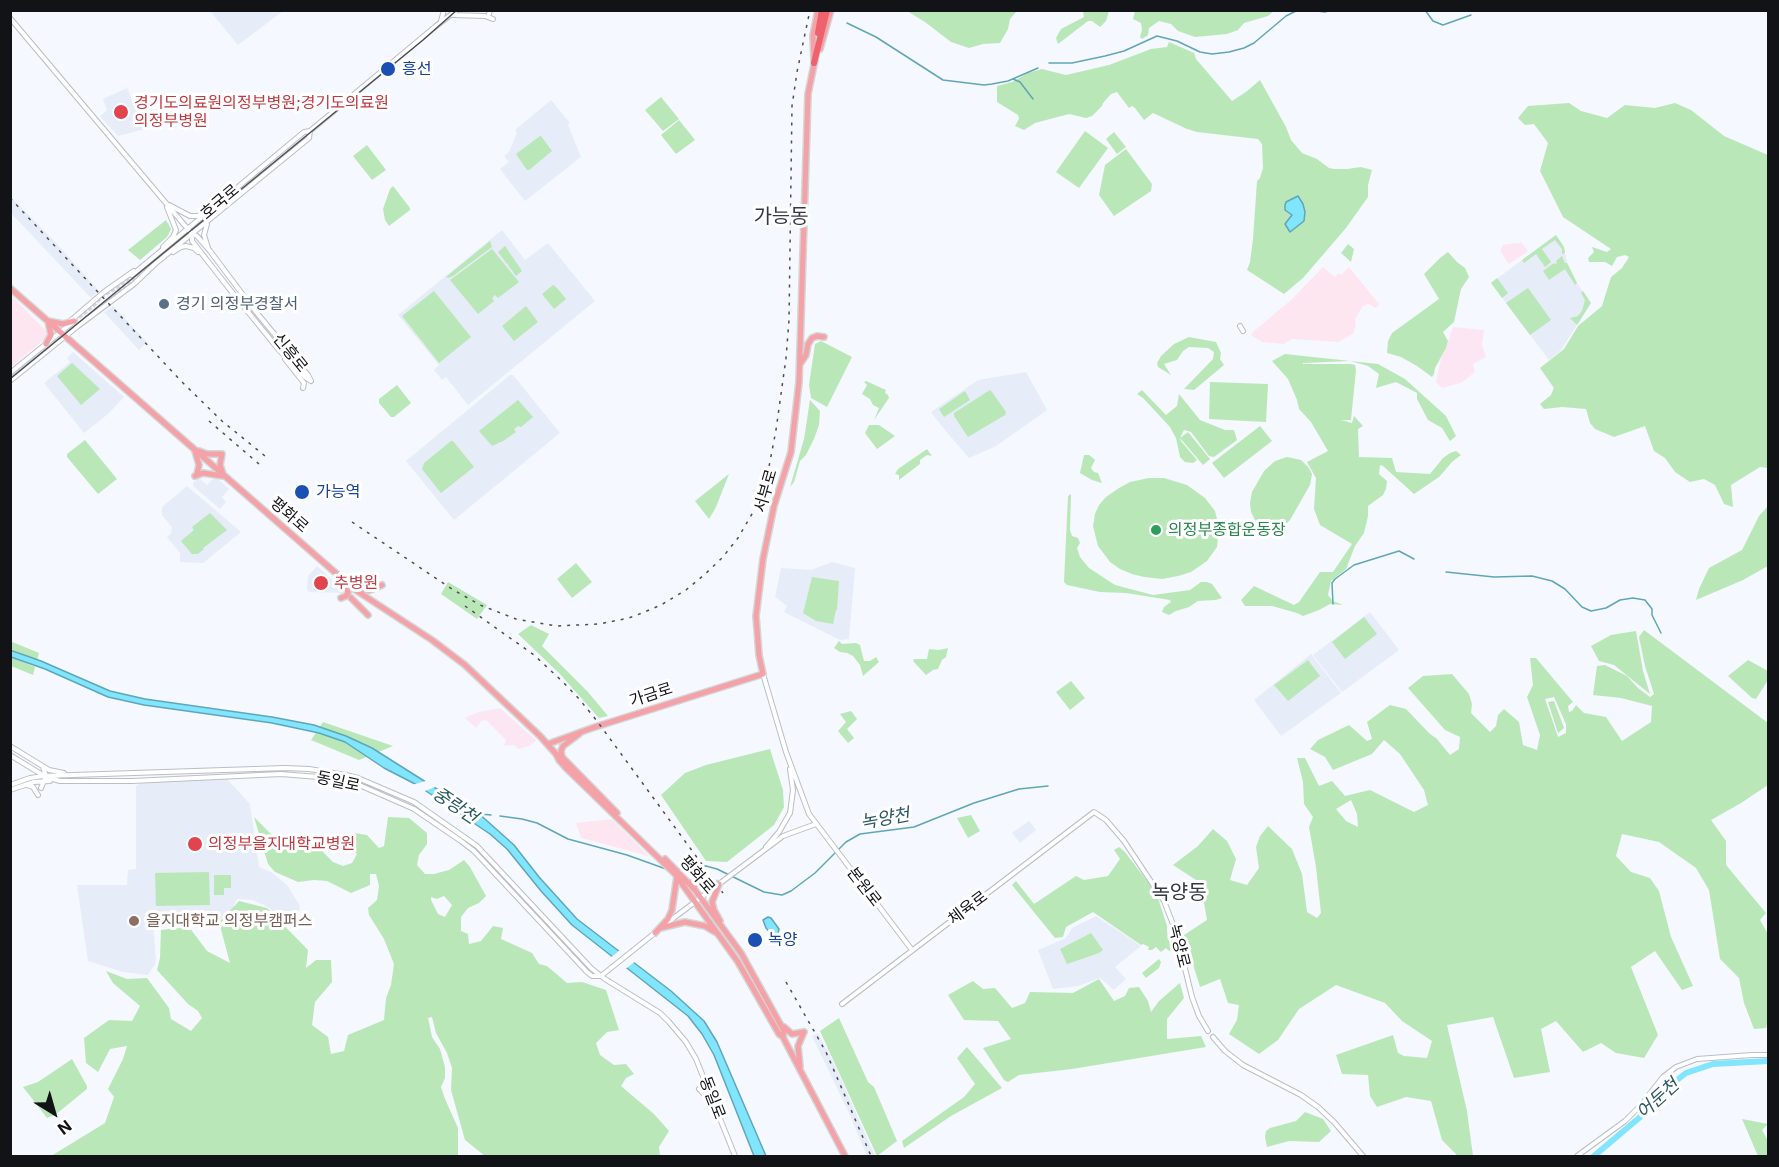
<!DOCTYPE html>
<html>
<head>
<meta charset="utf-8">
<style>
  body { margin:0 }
  #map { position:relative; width:1779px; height:1167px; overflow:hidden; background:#f5f8fe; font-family:Inter,sans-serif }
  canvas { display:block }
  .frame { position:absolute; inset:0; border:12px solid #121317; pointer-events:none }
  .north { position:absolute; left:24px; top:1083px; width:60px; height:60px; -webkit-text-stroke:4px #fff; paint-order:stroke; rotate:143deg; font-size:16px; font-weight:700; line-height:24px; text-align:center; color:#121317 }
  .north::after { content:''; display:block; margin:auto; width:21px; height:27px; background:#121317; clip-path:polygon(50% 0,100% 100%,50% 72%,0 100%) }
</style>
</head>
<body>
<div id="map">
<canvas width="1779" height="1167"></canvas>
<div class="frame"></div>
<div class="north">N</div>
</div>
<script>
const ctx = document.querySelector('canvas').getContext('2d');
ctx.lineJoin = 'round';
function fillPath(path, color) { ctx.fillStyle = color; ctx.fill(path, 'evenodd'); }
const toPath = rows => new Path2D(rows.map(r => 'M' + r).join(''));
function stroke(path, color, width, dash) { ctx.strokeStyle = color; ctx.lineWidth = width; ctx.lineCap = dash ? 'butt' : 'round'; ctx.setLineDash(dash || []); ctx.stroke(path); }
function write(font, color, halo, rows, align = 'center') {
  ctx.font = font + ' Inter,"Noto Sans KR",sans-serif'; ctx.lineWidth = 6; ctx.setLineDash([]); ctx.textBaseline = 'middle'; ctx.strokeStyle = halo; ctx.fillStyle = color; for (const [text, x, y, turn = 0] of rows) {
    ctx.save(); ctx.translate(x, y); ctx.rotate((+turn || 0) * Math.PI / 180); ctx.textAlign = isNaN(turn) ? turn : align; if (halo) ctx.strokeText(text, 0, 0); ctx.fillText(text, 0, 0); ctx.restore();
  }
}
const commercial = toPath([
  [1323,267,1335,277,1339,273,1341,275,1349,267,1379,304,1376,308,1368,304,1363,306,1355,319,1356,325,1353,334,1338,342,1292,339,1284,344,1262,342,1251,335,1253,332,1291,300],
  [11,295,46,331,47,334,46,338,11,367],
  [612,819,649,856,581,838,576,823]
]);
const industrial = toPath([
  [1521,242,1528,251,1509,264,1500,251,1503,245,1516,243,1518,244],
  [1453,327,1484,330,1482,345,1486,357,1473,364,1475,372,1461,383,1442,388,1436,382,1438,372,1442,355,1446,348],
  [500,708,536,740,535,742,529,746,519,749,514,745,504,746,506,740,486,720,481,721,476,728,465,718,479,712]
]);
const built = toPath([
  [210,11,283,11,238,45],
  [127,88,145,129,118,136,100,116,107,110,103,99],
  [551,100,570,123,568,125,581,157,525,201,500,169,509,162,504,156,509,152,517,133,515,130],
  [10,196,57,244,99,291,91,298,11,213],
  [502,230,525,260,548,243,595,301,468,405,446,377,442,380,434,370,439,365,398,315],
  [1556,235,1564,247,1567,262,1577,283,1591,303,1561,350,1549,360,1491,283],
  [113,306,147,342,139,350,104,312],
  [73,352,124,397,108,414,84,433,44,383,70,362,67,358],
  [1026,372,1047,410,996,446,969,458,944,429,931,412,978,380],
  [510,375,513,375,560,433,454,520,406,461],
  [199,478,207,485,212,480,217,478,229,489,222,497,226,502,220,509,193,486,193,483],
  [187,486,241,532,203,563,180,562,180,553,167,537,171,533,172,527,162,515,162,507],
  [832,562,855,568,849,639,840,640,784,612,787,606,775,597,781,568,811,570],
  [317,566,343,590,343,593,309,592,307,589,308,576],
  [1370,612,1399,650,1342,692,1313,655],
  [1311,654,1341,693,1281,736,1254,700],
  [227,779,250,804,259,867,271,872,287,885,299,904,300,909,288,923,266,906,253,900,237,899,233,908,219,920,153,921,156,962,148,975,123,972,88,961,77,885,127,885,128,870,136,869,136,786,141,782],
  [1029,821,1036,830,1020,843,1012,833],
  [1096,916,1141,946,1115,967,1126,979,1114,990,1100,978,1078,986,1053,989,1038,950,1066,938,1072,928],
  [818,1033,836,1068,875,1156,867,1156,849,1113,812,1036]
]);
const green = toPath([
  [907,11,1017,11,1010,19,1008,29,1000,43,983,44,969,48,951,42,925,22],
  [1083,11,1109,11,1106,21,1100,27,1092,21,1088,21,1058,44,1056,38,1061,29,1084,17],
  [1135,11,1135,10,1274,11,1268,16,1244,23,1238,30,1227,34,1195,37,1178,31,1171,24,1159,21,1149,28,1148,35,1142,39,1140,37,1142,30,1141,23,1133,19],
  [1169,42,1194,53,1196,59,1232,101,1246,92,1260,80,1286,127,1291,140,1302,153,1317,159,1329,168,1334,169,1347,169,1361,167,1372,170,1368,185,1368,197,1346,228,1303,278,1284,294,1247,270,1250,262,1253,239,1257,181,1260,178,1263,168,1262,144,1258,139,1197,132,1187,129,1153,113,1144,120,1135,108,1132,106,1129,108,1117,92,1111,94,1103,103,1102,106,1092,116,1086,118,1069,114,1035,123,1024,130,1015,126,1019,119,1018,115,997,102,997,86,1012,82,1028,73,1042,69,1066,75,1109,65,1151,49,1167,47],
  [661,97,679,119,663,131,645,110],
  [1569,103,1581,111,1607,118,1625,105,1655,108,1675,103,1691,110,1724,136,1768,155,1768,468,1760,467,1731,485,1733,507,1724,504,1715,485,1704,479,1690,482,1675,472,1665,458,1654,451,1645,426,1614,437,1595,429,1590,423,1586,409,1562,407,1544,409,1540,404,1551,395,1554,388,1540,368,1564,349,1578,326,1602,306,1611,277,1622,268,1629,257,1625,255,1617,257,1612,266,1605,262,1589,262,1588,258,1594,252,1592,247,1607,252,1611,249,1563,217,1540,171,1548,143,1534,124,1525,125,1518,118,1528,106],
  [679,120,695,140,676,154,661,135],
  [1085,131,1108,148,1079,188,1056,172],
  [1114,132,1126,147,1117,154,1106,139],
  [540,136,541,136,552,151,529,170,527,170,516,154],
  [367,145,386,170,372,180,353,156],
  [1126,149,1152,184,1151,191,1114,216,1099,195,1105,165],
  [393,186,410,208,410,210,389,226,385,220,383,209,390,189],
  [166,220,171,229,167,237,140,260,128,250],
  [1556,235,1564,247,1565,253,1562,254,1562,249,1555,240,1542,249,1551,262,1545,267,1536,254,1524,263,1522,260],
  [490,241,492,247,453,276,448,278,446,277],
  [1348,244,1354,249,1351,262,1341,253],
  [505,246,522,271,516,276,508,265,508,263,507,264,498,252],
  [492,249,519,282,498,298,495,295,492,298,494,301,478,314,450,280],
  [1448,252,1457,262,1465,268,1469,277,1461,289,1454,322,1443,332,1448,341,1446,348,1435,368,1434,374,1432,377,1417,366,1401,357,1387,353,1388,341,1392,333,1439,299,1424,274,1440,258],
  [1562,256,1565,263,1567,263,1577,283,1575,285,1565,269,1549,280,1543,271,1554,263,1555,264,1557,263,1556,261],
  [1497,278,1508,293,1502,298,1491,283],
  [553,285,556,287,566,299,554,309,542,294],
  [1528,288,1551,320,1530,335,1506,303],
  [434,291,471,337,439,363,402,316],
  [1583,291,1591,303,1577,325,1570,318,1578,316,1582,311,1585,300,1581,293],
  [526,306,538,322,514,341,502,326],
  [1189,337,1216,342,1221,353,1220,359,1224,365,1194,390,1184,389,1213,359,1214,352,1208,348,1189,347,1183,351,1177,360,1164,364,1171,375,1158,367,1157,363,1161,356,1174,344],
  [821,341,852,357,827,407,811,398,809,385,815,344],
  [1285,354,1378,364,1405,379,1446,416,1456,436,1450,441,1442,428,1428,420,1417,399,1417,393,1396,382,1376,388,1379,374,1368,366,1350,361,1303,363,1303,364,1351,364,1355,365,1356,370,1351,420,1341,420,1352,423,1354,416,1363,426,1358,429,1359,457,1392,458,1396,472,1430,474,1443,458,1450,453,1456,451,1461,455,1452,462,1439,477,1414,494,1383,466,1380,465,1379,474,1387,481,1386,489,1383,495,1368,506,1368,516,1364,533,1355,546,1346,569,1331,581,1328,595,1333,601,1343,605,1330,604,1319,610,1303,616,1297,613,1272,606,1245,606,1241,600,1254,586,1294,605,1299,602,1320,572,1333,572,1352,544,1320,525,1314,509,1316,478,1307,462,1328,451,1311,422,1299,409,1297,400,1288,379,1272,361],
  [72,363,100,389,81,405,57,376],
  [866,381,886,390,885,393,888,395,889,398,874,420,879,408,873,405,870,399,862,394,867,385,864,382],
  [1210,382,1268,384,1266,422,1209,419],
  [397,385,411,403,394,417,391,417,379,403,379,399],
  [990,390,992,392,1006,412,1005,415,968,437,954,416,954,413],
  [1142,390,1166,415,1177,406,1179,394,1200,420,1225,430,1234,430,1237,440,1214,457,1209,456,1191,432,1184,430,1180,438,1188,432,1210,459,1203,465,1180,438,1181,441,1197,460,1193,463,1185,462,1180,457,1176,438,1170,427,1143,398,1137,394],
  [965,391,970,400,944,417,939,409],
  [518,400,533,417,521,427,518,426,514,429,516,432,503,441,492,446,479,431],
  [810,400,820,411,819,425,814,439,806,455,800,461,794,482,790,487,804,439],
  [869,425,879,425,895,436,877,449,865,433],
  [1260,426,1272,441,1224,478,1212,463],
  [85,440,117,479,98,494,67,457,67,454],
  [451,441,453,441,474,467,441,493,422,469,424,463],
  [927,449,932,456,927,455,920,460,920,464,899,480,899,475,895,474,898,469],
  [1084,455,1089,455,1093,458,1095,460,1091,468,1094,472,1098,473,1102,483,1092,480,1080,473],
  [1287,457,1301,460,1309,468,1312,474,1310,485,1290,520,1282,528,1273,530,1264,528,1255,520,1251,512,1250,503,1252,492,1264,471,1275,461],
  [729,474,716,507,709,519,695,501],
  [1149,478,1164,478,1187,485,1205,498,1215,511,1219,527,1217,547,1207,561,1191,572,1178,576,1162,579,1144,577,1132,574,1120,569,1110,562,1098,546,1093,526,1095,514,1099,505,1106,497,1119,488,1130,482],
  [1071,494,1070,530,1072,536,1078,538,1080,543,1077,548,1080,557,1089,568,1115,585,1153,595,1190,590,1201,582,1207,582,1212,584,1222,598,1216,600,1198,601,1189,607,1176,611,1169,615,1162,612,1164,607,1171,602,1170,600,1126,593,1100,592,1067,585,1064,582,1068,496],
  [1768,506,1768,566,1743,580,1696,600,1699,589,1709,568,1742,550,1759,516],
  [210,513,227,530,203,548,204,549,198,554,192,554,181,541,194,530,192,527],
  [576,563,592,582,572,598,557,579],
  [812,577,839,581,837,610,836,610,833,624,816,621,803,613],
  [448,582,487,605,477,619,441,594],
  [1364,617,1377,634,1345,659,1332,642],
  [531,625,549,634,542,646,588,692,608,716,599,718,559,673,518,634],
  [1644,630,1768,723,1768,785,1741,803,1711,820,1726,841,1726,865,1766,913,1760,920,1768,934,1768,1021,1766,1028,1754,1029,1744,1003,1739,978,1720,959,1709,890,1696,868,1659,842,1622,834,1616,856,1631,872,1650,878,1659,891,1671,937,1693,986,1682,990,1655,951,1631,967,1658,1035,1644,1058,1616,1053,1601,1043,1583,1052,1556,1021,1541,1029,1550,1072,1514,1078,1493,1017,1447,1025,1467,1111,1473,1156,1457,1156,1456,1154,1442,1140,1431,1101,1406,1097,1377,1107,1370,1096,1368,1075,1342,1074,1336,1055,1393,1035,1398,1053,1404,1056,1427,1058,1432,1041,1402,1021,1385,1003,1336,985,1299,1009,1278,1040,1259,1054,1229,1034,1237,1020,1239,1005,1228,1003,1220,979,1200,987,1184,935,1207,920,1202,891,1196,880,1173,865,1198,846,1213,829,1227,841,1236,859,1230,880,1247,885,1259,868,1256,847,1260,836,1268,826,1292,849,1302,874,1307,912,1317,918,1321,913,1316,867,1309,827,1313,817,1304,804,1303,782,1297,758,1305,758,1319,786,1332,781,1345,796,1370,790,1414,812,1428,805,1424,790,1400,754,1384,740,1372,754,1333,770,1325,757,1310,749,1318,740,1349,725,1367,741,1372,739,1367,722,1390,705,1406,709,1429,733,1437,739,1450,755,1459,749,1460,737,1445,730,1408,688,1423,676,1452,674,1469,694,1472,704,1471,713,1490,732,1496,726,1498,715,1504,709,1519,722,1523,745,1537,750,1540,735,1527,697,1533,685,1530,658,1536,658,1573,702,1568,706,1569,712,1572,711,1576,705,1584,713,1606,717,1622,741,1651,722,1652,706,1621,698,1593,695,1597,666,1605,665,1627,676,1638,688,1650,697,1654,694,1645,666,1639,637],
  [1554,697,1566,724,1566,733,1558,737,1545,699],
  [1351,800,1357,814,1358,827,1346,821,1336,809],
  [1636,631,1643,671,1650,694,1614,665,1599,661,1591,646,1611,635],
  [10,641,39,653,37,660,11,649],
  [839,641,842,644,856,643,860,645,864,661,870,661,876,657,879,662,863,676,860,665,853,656,847,653,840,652,834,648],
  [948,648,946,657,942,660,938,669,933,670,926,675,913,661,914,659,927,659,929,649,939,650],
  [11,657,35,667,33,675,11,666],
  [1308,660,1320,676,1288,701,1274,685],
  [1748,660,1768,671,1768,680,1756,699,1752,698,1728,676],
  [1071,681,1085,698,1070,710,1056,692],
  [1554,701,1564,728,1558,733,1548,702],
  [851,711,857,719,847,729,854,738,848,743,838,731,846,722,840,714],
  [323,722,393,746,359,760,311,740],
  [770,749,783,790,784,807,774,825,727,862,706,861,661,795,685,773,706,765],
  [971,815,980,831,968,838,957,818],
  [254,817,272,835,307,842,318,847,333,862,343,866,352,863,357,854,348,844,347,838,354,833,367,835,379,848,384,846,388,817,409,818,427,833,427,844,419,855,417,865,425,874,434,874,449,870,464,860,470,867,486,896,479,903,468,908,461,917,461,931,468,934,469,944,481,941,493,926,503,928,501,939,532,953,539,964,547,966,567,983,582,982,606,990,619,1030,607,1032,596,1043,600,1055,614,1065,626,1064,634,1074,626,1078,621,1086,654,1114,669,1131,659,1147,660,1156,485,1156,465,1140,451,1090,452,1068,447,1053,436,1033,432,1017,428,1018,432,1037,440,1049,445,1067,445,1078,441,1087,445,1099,458,1128,458,1156,51,1156,105,1123,114,1097,108,1089,123,1059,127,1046,110,1049,98,1072,86,1063,84,1038,109,1020,132,1021,140,1006,113,983,106,971,127,979,147,978,169,1008,171,1019,191,1031,202,1018,198,1011,188,1004,157,970,160,958,161,930,189,927,207,951,230,963,219,922,239,901,267,908,308,950,306,968,316,960,331,960,332,982,315,1002,312,1025,328,1037,331,1054,344,1051,348,1035,384,1020,386,998,391,985,394,964,384,939,369,915,368,908,377,900,379,886,376,874,370,874,370,885,351,893,327,881,314,880,298,882,275,872,268,864],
  [444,896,452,905,445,917,438,914,431,900,431,897,437,899],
  [1119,847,1125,852,1150,885,1159,901,1167,926,1167,932,1171,949,1169,951,1166,948,1161,952,1156,947,1152,950,1148,950,1149,947,1143,944,1141,945,1093,912,1066,927,1063,937,1055,938,1012,885,1016,881,1034,904,1076,876,1084,880,1108,876,1120,859,1114,850],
  [209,872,210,905,156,906,155,873],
  [214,875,231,875,231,888,224,888,224,895,214,895],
  [1091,933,1103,950,1099,953,1067,964,1060,949],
  [1159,959,1161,962,1159,968,1146,978,1142,973],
  [1099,979,1114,1001,1125,996,1129,988,1139,987,1148,1001,1151,1012,1159,1001,1180,983,1184,998,1167,1019,1167,1039,1201,1036,1206,1047,1072,1069,1019,1075,1008,1082,1004,1080,983,1048,1011,1039,998,1021,964,1020,948,995,973,981,983,989,995,988,1012,1008,1025,1003,1030,992,1073,993],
  [839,1018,868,1082,874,1087,897,1141,877,1156,820,1031],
  [967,1047,1002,1088,951,1116,904,1148,902,1141,964,1097,975,1084,957,1058],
  [72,1059,87,1086,87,1089,55,1115,47,1118,23,1087,38,1082],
  [1305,1112,1323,1119,1331,1131,1319,1142,1289,1141,1267,1147,1265,1137,1266,1131,1270,1128,1296,1121],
  [1742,1119,1768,1124,1762,1130,1768,1141,1768,1156,1758,1156]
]);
const water = toPath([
  [1298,196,1303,204,1305,212,1304,221,1290,232,1285,224,1292,215,1285,210,1285,205,1286,202,1298,196],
  [10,650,41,661,110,691,145,699,272,717,314,725,346,736,372,748,448,796,476,811,514,845,539,877,577,919,671,991,704,1021,717,1042,766,1156,754,1156,714,1055,702,1034,688,1016,572,925,541,891,507,849,490,834,417,785,384,768,345,742,319,733,272,723,144,705,108,697,45,669,11,657,10,650],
  [768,917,771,918,779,929,778,934,772,935,766,928,763,920,768,917]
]);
const pier = toPath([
  [429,780,438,786,422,792,412,785],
  [621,949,636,961,624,970,609,959]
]);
const stream = toPath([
  [1309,10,1325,12,1331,10],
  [1425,10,1433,21,1443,25,1471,15],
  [847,23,876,37,943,80,984,85,992,84,1008,81,1038,68],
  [1049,63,1072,63,1105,56,1124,51,1157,36,1177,41,1200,52,1212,54,1229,52,1244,48,1254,43,1286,16,1298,10],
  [1013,79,1020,82,1033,99],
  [1446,572,1494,577,1532,576,1552,581,1565,589,1582,607,1591,611,1606,608,1620,600,1633,598,1645,600,1652,609,1652,615,1661,633],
  [1333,604,1332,583,1335,579,1354,565,1399,551,1414,559],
  [480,814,491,815],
  [500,816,522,819,537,823,568,839,627,855,666,869],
  [677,869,706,866,717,869,764,892,782,895,791,891,815,873,846,842,860,834,914,827,974,803,1019,789,1048,786]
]);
const river = toPath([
  [1594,1156,1639,1118,1659,1094,1686,1073,1713,1064,1768,1061]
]);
const minorTunnel = toPath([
  [95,311,141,275],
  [74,321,93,306,102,296,118,287,132,275]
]);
const minor = toPath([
  [489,14,490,10],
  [453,15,485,16,493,19],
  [10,18,192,234,197,236,210,251,252,307,308,375,311,381],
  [441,21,444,10],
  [169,205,190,216,197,216,206,212],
  [207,224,204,235,208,248],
  [192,235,192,241,231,291,279,350,305,377,311,381],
  [163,247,173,237,176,230,167,207],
  [173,252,181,247,186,246,194,248,198,252],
  [132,275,304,132,310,131,436,26,457,10],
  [69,322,104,292,134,271],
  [1240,326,1243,331],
  [285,359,304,383,303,388],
  [10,373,73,322],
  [10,381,78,326,134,284,155,264,309,138,310,131],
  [763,674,786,752,809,814,912,950],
  [10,746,49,770,64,773],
  [10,755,46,777,60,781,132,781,281,774,331,778,357,784,414,809,461,841,474,851,587,972,592,976,600,976],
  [10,785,30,778,43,776,285,768,309,769,346,775,358,778,414,802,477,846,591,968,605,979,660,1013,669,1022,686,1042,696,1059,735,1156],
  [27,785,33,787,38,795],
  [41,788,46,776,43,767],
  [10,790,34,782,50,781],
  [766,847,779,832,790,813,793,790,790,769],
  [667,923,783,836,816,824],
  [601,976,656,932],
  [842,1004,1094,812,1106,820,1124,841,1164,901,1176,932,1192,997,1199,1016,1208,1031],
  [1213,1037,1225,1051,1243,1065,1301,1095,1318,1107,1334,1122,1363,1156],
  [699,1089,713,1104],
  [1577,1156,1625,1121,1641,1105,1663,1077,1676,1067,1697,1059,1752,1055,1768,1055]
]);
const major = toPath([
  [820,49,831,10],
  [814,61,813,35,818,10],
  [10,288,354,589,432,640,465,665,540,736,556,754,559,760,567,769,675,874,738,962,779,1034,783,1037,786,1043,845,1156],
  [46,344,51,335,48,321,63,324,74,321],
  [800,364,806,355,808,344,812,338,817,336,824,337],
  [195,451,199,465,197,474],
  [199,451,207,454,222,454,220,465,223,474],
  [195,476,203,473,223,476],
  [355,589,370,590,382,585],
  [341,598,346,596,348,593,347,588,343,584],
  [351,598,368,615],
  [548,744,592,728,763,674,759,655,756,616,763,559,774,506,791,452,799,382,808,94,815,60],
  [556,754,562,757,617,813],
  [562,757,561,751,563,746,579,734],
  [665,859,695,890,741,953,784,1031,783,1037],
  [690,883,703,886,709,883,719,884,712,902,714,910,720,921],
  [660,928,685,922,705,926,715,932],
  [655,933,668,919,672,910,677,876],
  [784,1027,792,1034,804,1032],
  [800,1067,798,1046,804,1032]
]);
const highway = toPath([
  [818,33,822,10],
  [814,63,827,10]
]);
const tram = toPath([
  [10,379,423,40,457,10]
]);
const rail = toPath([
  [10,198,181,381,222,421,265,456],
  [209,421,259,464],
  [352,522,452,589,480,605,516,619,557,626,599,624,629,618,642,613,661,605,686,590,704,575,722,558,738,538,756,507,767,477,776,430,786,358,789,320,792,106,797,72,810,10],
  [465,606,534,655,563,682,580,700,597,721,723,893],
  [786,982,826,1052,871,1156]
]);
const markers = [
  [388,69,8,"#1a4fb4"],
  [121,112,8,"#e0444e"],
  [164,304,6,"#5c6f8a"],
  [302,492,8,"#1a4fb4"],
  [1156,530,6,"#2e9e5b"],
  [321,583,8,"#e0444e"],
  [195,844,8,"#e0444e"],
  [134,921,6,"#8d6e63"],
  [755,940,8,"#1a4fb4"]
];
const transitNames = [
  ["흥선",402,69],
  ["가능역",316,492],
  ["녹양",768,940]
];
const healthNames = [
  ["경기도의료원의정부병원;경기도의료원",134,103],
  ["의정부병원",134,121],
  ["추병원",334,583],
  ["의정부을지대학교병원",208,844]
];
const streetNames = [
  ["호국로",220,202,-40],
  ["신흥로",290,353,51],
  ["서부로",766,491,-74],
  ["평화로",289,515,41],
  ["가금로",651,695,-18],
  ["동일로",338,782,12],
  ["평화로",697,875,49],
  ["본원로",864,887,52],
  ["체육로",968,908,-37],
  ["녹양로",1179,946,76],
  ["동일로",712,1098,69]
];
const serviceNames = [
  ["경기 의정부경찰서",176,304]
];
const leisureNames = [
  ["의정부종합운동장",1168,530]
];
const educationNames = [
  ["을지대학교 의정부캠퍼스",146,921]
];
const waterNames = [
  ["중랑천",455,806,34],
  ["녹양천",885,819,-10],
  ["어둔천",1658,1099,-42]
];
const quarterNames = [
  ["가능동",781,217],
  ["녹양동",1179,893]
];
fillPath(commercial, '#fee6f1');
fillPath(industrial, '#fde6f3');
fillPath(built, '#e6ecf8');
fillPath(green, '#bae7b8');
fillPath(water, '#81e5fd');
stroke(water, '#60a6b8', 1.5);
fillPath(pier, '#f5f8fe');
stroke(stream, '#60a6b8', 1.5);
stroke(river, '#81e5fd', 6);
stroke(minorTunnel, '#d3d6db', 4, [4, 2]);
stroke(minor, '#babec7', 6);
stroke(major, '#d4d5d5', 8);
stroke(highway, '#d4d5d5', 8);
stroke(minor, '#fff', 4);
stroke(major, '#f4a1a7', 5);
stroke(highway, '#ed626c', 6);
stroke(tram, '#4c4e52', 1.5);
stroke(rail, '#4c4e52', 1.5, [3, 6]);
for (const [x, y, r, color] of markers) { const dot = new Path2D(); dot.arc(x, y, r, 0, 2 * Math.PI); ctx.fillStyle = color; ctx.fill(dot); stroke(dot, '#fff', 2); }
write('16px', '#164399', '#fff', transitNames, 'left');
write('16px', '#be3a42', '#fff', healthNames, 'left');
write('16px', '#121317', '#fff', streetNames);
write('16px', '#4e5e75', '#fff', serviceNames, 'left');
write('16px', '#27864d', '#fff', leisureNames, 'left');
write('16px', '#785e54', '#fff', educationNames, 'left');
write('italic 18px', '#2b5862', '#fff', waterNames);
write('20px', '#35383f', '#fff', quarterNames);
</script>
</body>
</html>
